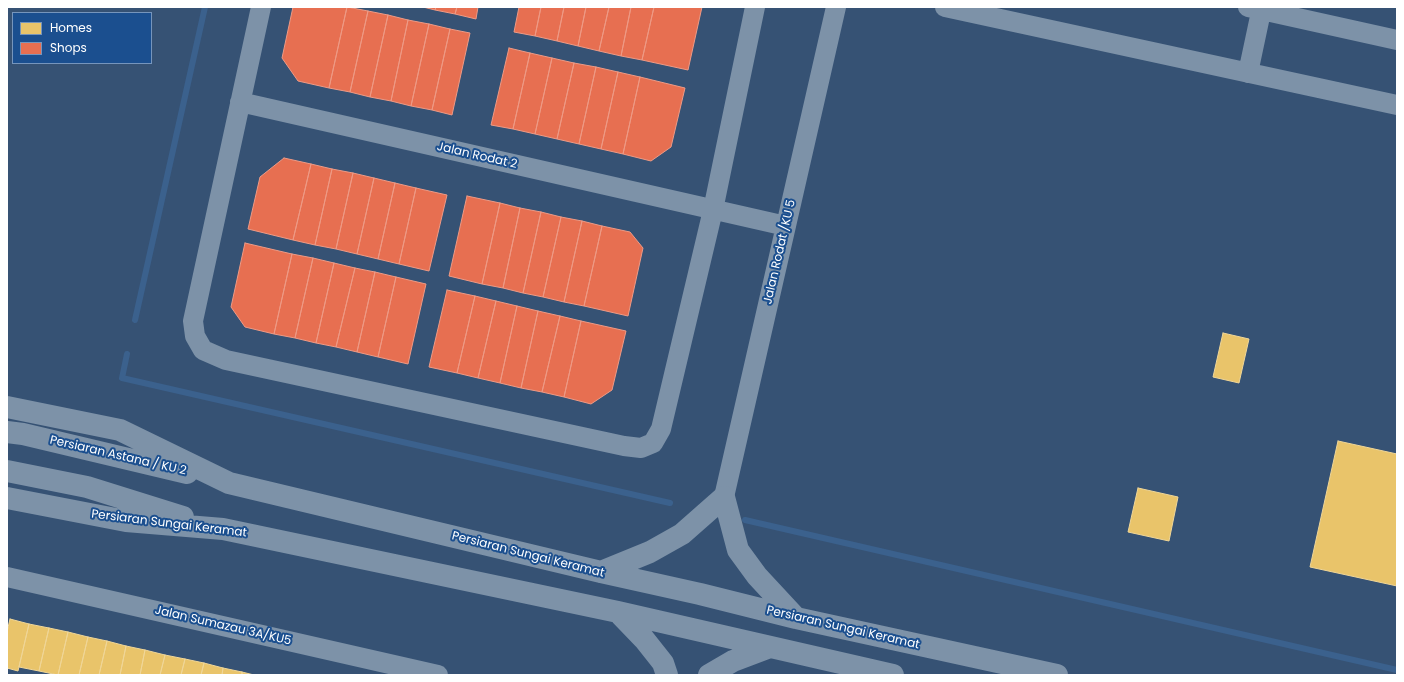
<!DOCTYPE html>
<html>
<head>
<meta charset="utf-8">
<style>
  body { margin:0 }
  #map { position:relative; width:1404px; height:682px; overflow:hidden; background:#365274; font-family:Poppins,sans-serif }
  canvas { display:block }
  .frame { position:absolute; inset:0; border:8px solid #fff; pointer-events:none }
  .legend { position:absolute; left:12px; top:12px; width:140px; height:52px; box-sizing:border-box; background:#1b4f8f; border:1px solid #7695bc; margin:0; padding:5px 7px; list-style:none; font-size:12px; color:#fff }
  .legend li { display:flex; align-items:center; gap:8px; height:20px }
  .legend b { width:20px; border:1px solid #7695bc }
</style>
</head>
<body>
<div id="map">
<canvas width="1404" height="682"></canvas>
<div class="frame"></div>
<ul class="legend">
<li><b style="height:11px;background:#e9c46a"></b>Homes</li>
<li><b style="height:11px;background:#e76f51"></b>Shops</li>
</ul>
</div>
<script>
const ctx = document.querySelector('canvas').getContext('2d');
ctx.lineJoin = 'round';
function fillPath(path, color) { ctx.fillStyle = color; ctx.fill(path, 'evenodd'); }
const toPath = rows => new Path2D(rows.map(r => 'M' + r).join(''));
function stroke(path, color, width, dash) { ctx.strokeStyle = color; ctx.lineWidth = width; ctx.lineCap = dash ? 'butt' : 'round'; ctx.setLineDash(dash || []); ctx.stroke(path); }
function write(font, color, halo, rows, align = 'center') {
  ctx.font = font + ' Poppins,sans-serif'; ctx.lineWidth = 4; ctx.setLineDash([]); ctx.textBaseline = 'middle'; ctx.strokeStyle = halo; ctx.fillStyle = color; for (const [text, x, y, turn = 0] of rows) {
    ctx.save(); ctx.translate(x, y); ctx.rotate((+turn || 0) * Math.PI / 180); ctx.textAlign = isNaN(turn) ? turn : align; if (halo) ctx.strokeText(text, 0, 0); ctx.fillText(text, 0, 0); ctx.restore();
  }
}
const homes = toPath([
  [1223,333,1249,339,1239,383,1213,377,1223,333],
  [1338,441,1397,454,1397,586,1310,567,1338,441],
  [1138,488,1178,497,1169,541,1128,532,1138,488],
  [10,619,29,624,18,671,7,668,7,632,10,619],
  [29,624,49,628,39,671,19,667,29,624],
  [49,628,68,632,58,675,39,671,49,628],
  [68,632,88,637,79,675,58,675,68,632],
  [88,637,107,641,99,675,79,675,88,637],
  [107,641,126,646,120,675,99,675,107,641],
  [126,646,145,650,140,675,120,675,126,646],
  [145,650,165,655,160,675,140,675,145,650],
  [165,655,185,659,181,675,160,675,165,655],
  [185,659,204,663,201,675,181,675,185,659],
  [204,663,223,668,222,675,201,675,204,663],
  [223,668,242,672,242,675,222,675,223,668],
  [242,672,254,675,242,675,242,672]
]);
const shops = toPath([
  [293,7,347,7,329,88,298,81,282,58,293,7],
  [347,7,368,11,350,92,329,88,347,7],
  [423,7,436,7,435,10,423,7],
  [436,7,457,7,455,14,435,10,436,7],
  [457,7,478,7,476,19,455,14,457,7],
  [519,7,541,7,535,36,514,32,519,7],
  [541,7,564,7,557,41,535,36,541,7],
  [564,7,586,7,578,46,557,41,564,7],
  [586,7,609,7,599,51,578,46,586,7],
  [609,7,631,7,621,56,599,51,609,7],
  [631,7,654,7,642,60,621,56,631,7],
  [654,7,702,7,688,70,642,60,654,7],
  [368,11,388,15,370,97,350,92,368,11],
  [388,15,408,20,391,101,370,97,388,15],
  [408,20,429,24,411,106,391,101,408,20],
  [429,24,450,29,432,110,411,106,429,24],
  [450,29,470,33,452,115,432,110,450,29],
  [509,48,530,53,513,129,491,125,509,48],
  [530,53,552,58,535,134,513,129,530,53],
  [552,58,574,63,557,139,535,134,552,58],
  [574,63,596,67,579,144,557,139,574,63],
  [596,67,618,72,601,149,579,144,596,67],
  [618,72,640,77,623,154,601,149,618,72],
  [640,77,685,88,671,147,651,161,623,154,640,77],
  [284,158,311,164,293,240,248,229,260,177,284,158],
  [311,164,332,169,315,245,293,240,311,164],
  [332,169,353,173,336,249,315,245,332,169],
  [353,173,374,178,357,254,336,249,353,173],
  [374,178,395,183,378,259,357,254,374,178],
  [395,183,416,188,399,264,378,259,395,183],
  [416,188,447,195,429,271,399,264,416,188],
  [467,196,500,203,482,284,449,276,467,196],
  [500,203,520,208,503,288,482,284,500,203],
  [520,208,541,212,523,293,503,288,520,208],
  [541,212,561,217,543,297,523,293,541,212],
  [561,217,582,221,564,302,543,297,561,217],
  [582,221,602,226,584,306,564,302,582,221],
  [602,226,630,232,643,248,628,316,584,306,602,226],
  [245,243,292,254,274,334,245,327,231,307,245,243],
  [292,254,313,258,295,338,274,334,292,254],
  [313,258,334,263,316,343,295,338,313,258],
  [334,263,355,268,336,347,316,343,334,263],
  [355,268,375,272,357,352,336,347,355,268],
  [375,272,396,277,378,357,357,352,375,272],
  [396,277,426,284,408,364,378,357,396,277],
  [447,290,475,296,457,373,429,367,447,290],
  [475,296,496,301,478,378,457,373,475,296],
  [496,301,517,306,500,383,478,378,496,301],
  [517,306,538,311,521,388,500,383,517,306],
  [538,311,560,316,542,392,521,388,538,311],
  [560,316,581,321,564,397,542,392,560,316],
  [581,321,626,331,612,390,591,404,564,397,581,321]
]);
const stream = toPath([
  [135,320,205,7],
  [127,354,122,378,670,503],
  [745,520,1397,670]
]);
const minor = toPath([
  [261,7,193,321,195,336,203,350,226,360,624,446,641,448,653,443,661,429,713,210,755,7],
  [945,7,1397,105],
  [1248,7,1397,40],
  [1248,73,1262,7],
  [240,102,786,226],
  [724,497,836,7],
  [7,577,438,675]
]);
const tertiary = toPath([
  [7,407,120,430,229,483,601,572,700,594,796,618,1057,675],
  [7,432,23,434,187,473],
  [7,471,87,487,183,517],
  [7,498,126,521,223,529,618,612,893,675],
  [601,572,650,552,682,534,724,497,738,550,757,576,796,618],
  [618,612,644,639,663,663,667,675],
  [709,675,733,661,770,647]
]);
const streetNames = [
  ["Jalan Rodat 2",477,156,13],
  ["Jalan Rodat /KU 5",780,252,-77],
  ["Persiaran Astana / KU 2",118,456,13],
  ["Persiaran Sungai Keramat",169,524,7],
  ["Persiaran Sungai Keramat",528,555,14],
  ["Jalan Sumazau 3A/KU5",223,626,13],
  ["Persiaran Sungai Keramat",843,628,13]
];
fillPath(homes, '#e9c46a');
stroke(homes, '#f0d697', 1);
fillPath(shops, '#e76f51');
stroke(shops, '#ee9a85', 1);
stroke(stream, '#3b618d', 6);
stroke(minor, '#7d92a8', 20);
stroke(tertiary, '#7d92a8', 22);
write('12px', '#fff', '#1b4f8f', streetNames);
</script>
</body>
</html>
